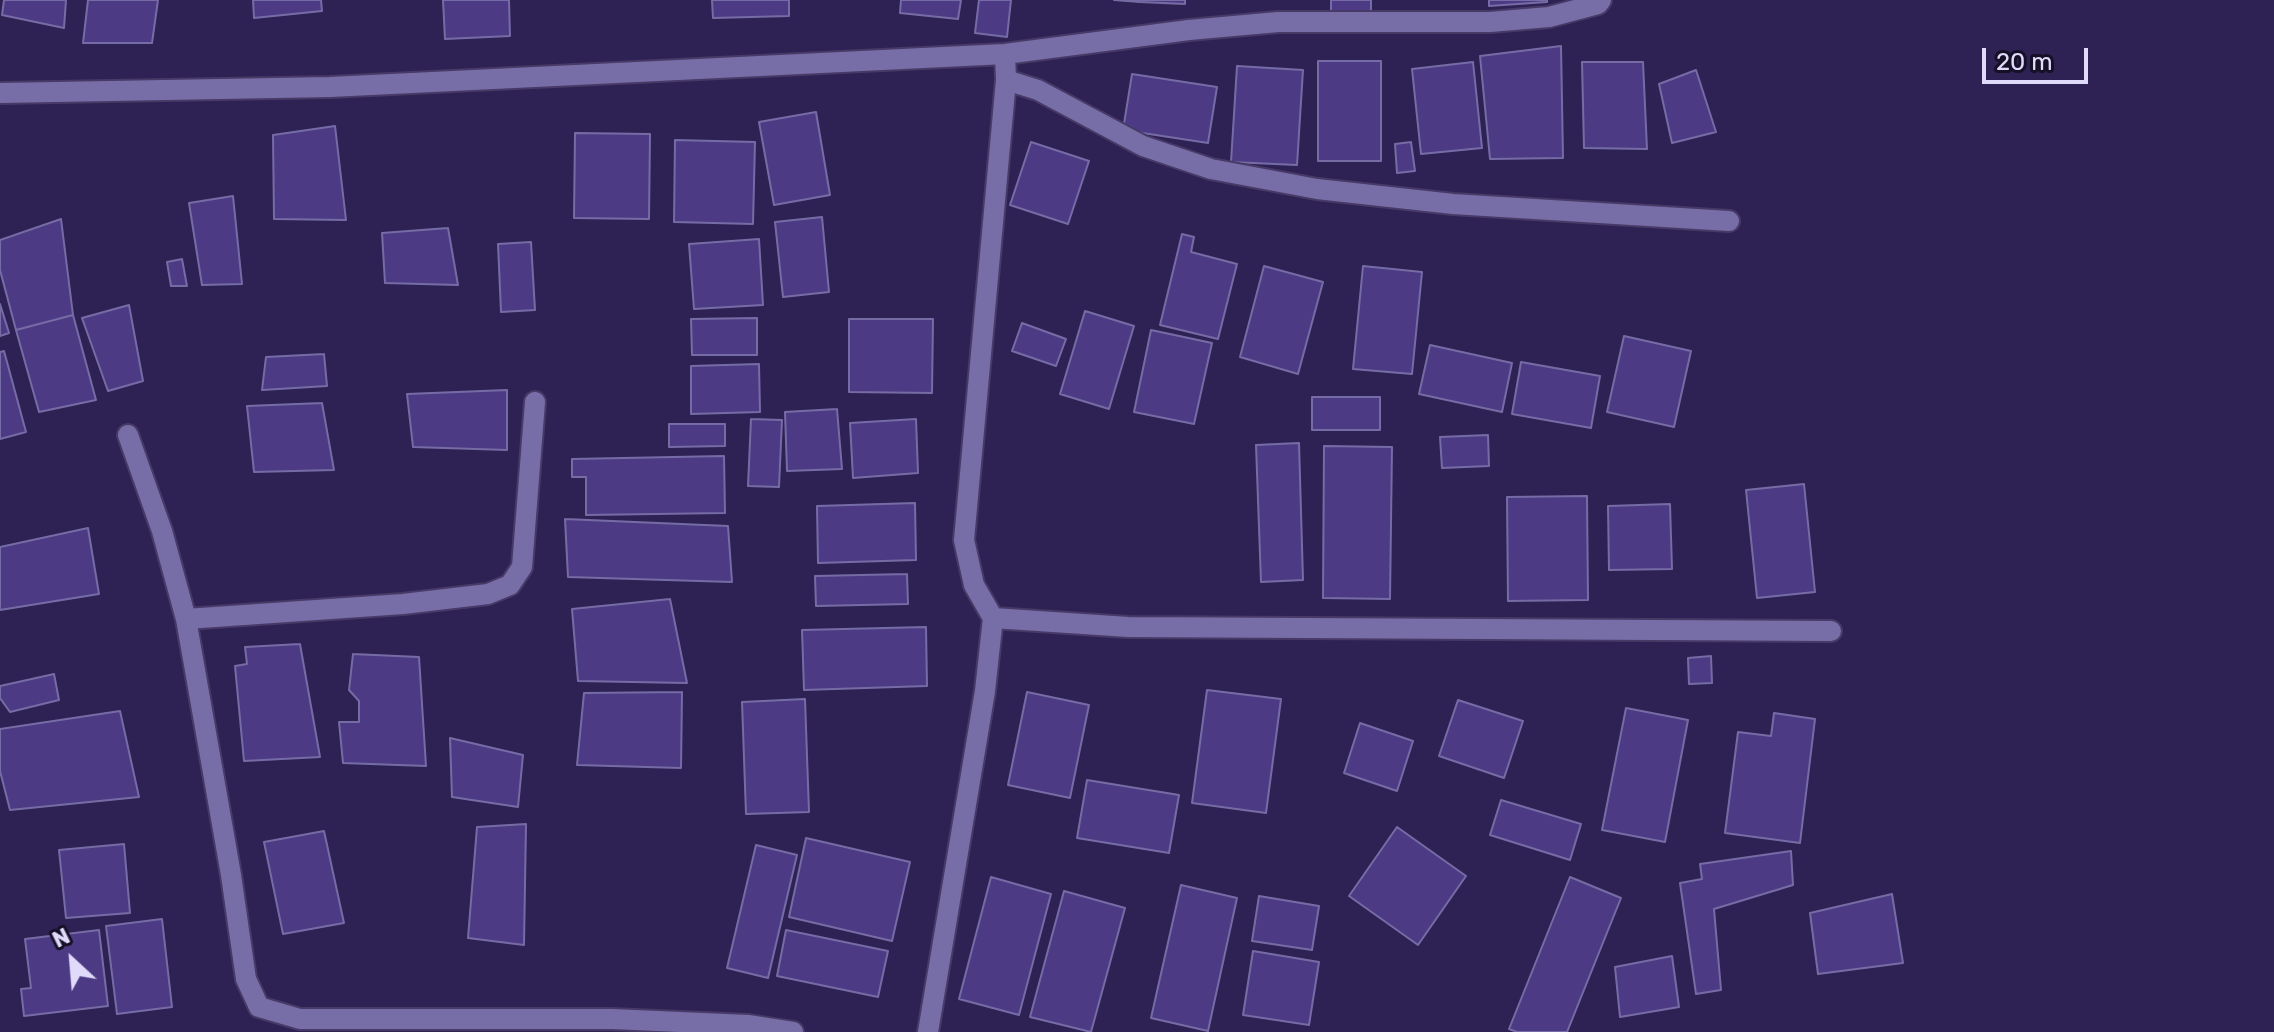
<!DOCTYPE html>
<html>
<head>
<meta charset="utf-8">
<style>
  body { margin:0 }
  #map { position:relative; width:2274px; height:1032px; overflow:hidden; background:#2e2154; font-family:Rubik,sans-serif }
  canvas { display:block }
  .north { position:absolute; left:32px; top:920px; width:80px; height:80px; -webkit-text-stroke:6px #151026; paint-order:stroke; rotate:334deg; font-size:22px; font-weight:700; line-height:32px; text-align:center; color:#e0dbfb }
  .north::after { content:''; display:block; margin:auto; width:28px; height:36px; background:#e0dbfb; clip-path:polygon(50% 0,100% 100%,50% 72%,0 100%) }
  .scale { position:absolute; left:1982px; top:48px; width:106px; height:36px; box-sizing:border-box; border:4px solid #e0dbfb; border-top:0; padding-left:10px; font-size:24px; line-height:28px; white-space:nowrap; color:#e0dbfb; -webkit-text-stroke:6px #151026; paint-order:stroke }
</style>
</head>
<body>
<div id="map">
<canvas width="2274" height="1032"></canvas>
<div class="north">N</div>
<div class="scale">20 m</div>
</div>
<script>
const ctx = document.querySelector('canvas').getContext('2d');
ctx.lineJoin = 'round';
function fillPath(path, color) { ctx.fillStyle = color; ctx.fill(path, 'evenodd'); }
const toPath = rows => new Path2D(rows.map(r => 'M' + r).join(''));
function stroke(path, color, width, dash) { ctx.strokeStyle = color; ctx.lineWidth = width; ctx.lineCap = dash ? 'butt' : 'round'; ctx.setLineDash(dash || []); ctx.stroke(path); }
const building = toPath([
  [4,0,66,0,64,28,2,15,4,0],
  [88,0,158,0,152,43,83,43,88,0],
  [253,0,321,0,322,11,254,18,253,0],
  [443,0,509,0,510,36,445,39,443,0],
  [712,0,789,0,789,16,713,18,712,0],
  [901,0,961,0,958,19,900,13,901,0],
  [979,0,1011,0,1007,37,975,33,979,0],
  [1114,0,1185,0,1185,4,1140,2,1114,0],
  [1331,0,1371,0,1371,13,1331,14,1331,0],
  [1489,0,1547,0,1547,2,1489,6,1489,0],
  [1561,46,1563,158,1490,159,1480,56,1561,46],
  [1318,61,1381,61,1381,161,1318,161,1318,61],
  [1473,62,1482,148,1421,154,1412,69,1473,62],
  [1582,62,1643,62,1647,149,1584,148,1582,62],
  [1237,66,1303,70,1297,165,1231,162,1237,66],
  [1696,70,1716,132,1672,143,1659,84,1696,70],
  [1132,74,1217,87,1208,143,1123,130,1132,74],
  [816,112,830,195,774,205,759,122,816,112],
  [335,126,346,220,274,219,273,135,335,126],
  [575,133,650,134,649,219,574,218,575,133],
  [675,140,755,142,753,224,674,222,675,140],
  [1031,142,1089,161,1068,224,1010,205,1031,142],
  [1411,142,1415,171,1397,173,1395,144,1411,142],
  [233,196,242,284,202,285,189,203,233,196],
  [822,217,829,292,783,297,775,222,822,217],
  [61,219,73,315,16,330,0,270,0,240,61,219],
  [448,228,458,285,385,283,382,233,448,228],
  [1182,234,1194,237,1191,252,1237,264,1218,339,1160,325,1182,234],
  [759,239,763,305,694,309,689,244,759,239],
  [531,242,535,310,501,312,498,244,531,242],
  [182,259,187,286,171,286,167,262,182,259],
  [1264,266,1323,282,1298,374,1240,357,1264,266],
  [1363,266,1422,272,1412,374,1353,369,1363,266],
  [0,304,9,333,0,336,0,304],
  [129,305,143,381,108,391,82,318,129,305],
  [1085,311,1134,326,1109,409,1060,394,1085,311],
  [73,315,96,400,39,412,16,330,73,315],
  [757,318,757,355,692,355,691,319,757,318],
  [849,319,933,319,932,393,849,392,849,319],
  [1022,323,1066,339,1056,366,1012,351,1022,323],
  [1151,330,1212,343,1194,424,1134,412,1151,330],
  [1624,336,1691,351,1674,427,1607,412,1624,336],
  [1430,345,1512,363,1502,412,1419,394,1430,345],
  [4,351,26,432,0,439,0,352,4,351],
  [324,354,327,386,262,390,266,357,324,354],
  [1521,362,1600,376,1591,428,1512,414,1521,362],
  [759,364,760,412,691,414,691,366,759,364],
  [507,390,507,450,413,447,407,394,507,390],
  [1312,397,1380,397,1380,430,1312,430,1312,397],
  [322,403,334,470,254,472,247,406,322,403],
  [837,409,842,469,787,471,785,412,837,409],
  [751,419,782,420,779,487,748,486,751,419],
  [916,419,918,473,853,478,850,423,916,419],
  [669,424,725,424,725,446,669,447,669,424],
  [1488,435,1489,466,1442,468,1440,437,1488,435],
  [1299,443,1303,580,1261,582,1256,445,1299,443],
  [1324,446,1392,447,1390,599,1323,598,1324,446],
  [724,456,725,513,586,515,586,477,572,477,572,459,724,456],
  [1804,484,1815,592,1757,598,1746,490,1804,484],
  [1587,496,1588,600,1508,601,1507,497,1587,496],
  [915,503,916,560,818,563,817,506,915,503],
  [1670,504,1672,569,1609,570,1608,506,1670,504],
  [565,519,728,526,732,582,568,577,565,519],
  [88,528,99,594,0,610,0,547,88,528],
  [907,574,908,604,816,606,815,576,907,574],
  [670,599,687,683,578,681,572,609,670,599],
  [926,627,927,686,804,690,802,630,926,627],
  [300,644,320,757,244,761,235,666,247,664,245,647,300,644],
  [353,654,419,657,426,766,343,763,339,722,359,722,359,701,349,690,353,654],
  [1711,656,1712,683,1689,684,1688,658,1711,656],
  [54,674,59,700,10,712,0,698,0,686,54,674],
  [1207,690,1281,699,1266,813,1192,803,1207,690],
  [682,692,681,768,577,765,584,693,682,692],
  [1027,692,1089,705,1070,798,1008,785,1027,692],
  [805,699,809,812,746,814,742,702,805,699],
  [1458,700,1523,721,1504,778,1439,756,1458,700],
  [1626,708,1688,720,1665,842,1602,830,1626,708],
  [120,711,139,797,10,810,0,771,0,729,120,711],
  [1774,713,1815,719,1800,843,1725,833,1738,732,1771,736,1774,713],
  [1360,723,1413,741,1397,791,1344,773,1360,723],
  [450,738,523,755,518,807,452,797,450,738],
  [1087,780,1179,795,1169,853,1077,838,1087,780],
  [1501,800,1581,824,1570,860,1490,835,1501,800],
  [526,824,524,945,468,938,477,827,526,824],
  [1397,827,1466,876,1418,945,1349,896,1397,827],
  [324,831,344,923,283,934,264,842,324,831],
  [806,838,910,862,892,941,789,917,806,838],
  [124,844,130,913,66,918,59,850,124,844],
  [756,845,797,855,768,978,727,968,756,845],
  [1791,851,1793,885,1714,909,1721,990,1696,994,1680,883,1702,879,1700,864,1791,851],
  [991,877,1051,894,1019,1015,959,999,991,877],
  [1570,877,1621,898,1567,1032,1517,1032,1509,1029,1570,877],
  [1181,885,1237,898,1208,1031,1151,1018,1181,885],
  [1064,891,1125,908,1091,1032,1030,1017,1064,891],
  [1892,894,1903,963,1818,974,1810,913,1892,894],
  [1259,896,1319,906,1312,950,1252,941,1259,896],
  [162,919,172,1007,117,1014,106,926,162,919],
  [99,930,108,1006,24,1016,21,989,31,988,25,939,99,930],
  [786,930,888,951,878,997,777,976,786,930],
  [1253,951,1319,962,1309,1025,1243,1015,1253,951],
  [1672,956,1679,1007,1620,1017,1615,967,1672,956]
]);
const street = toPath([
  [1006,80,1038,90,1143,146,1211,169,1317,189,1453,204,1729,221],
  [0,93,330,87,1005,54,1189,30,1278,22,1490,22,1549,17,1598,4,1601,0],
  [128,435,162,531,186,619,231,875,246,979,259,1007,300,1019,612,1019,748,1025,793,1032],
  [993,618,1128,627,1831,631],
  [186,619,403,604,488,594,510,585,522,567,535,402],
  [928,1032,985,691,993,618,974,585,964,540,1006,80,1005,54]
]);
fillPath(building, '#4d3a84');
stroke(building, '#766ca5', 2);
stroke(street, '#473a67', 24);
stroke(street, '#786ea7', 20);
</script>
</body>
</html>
